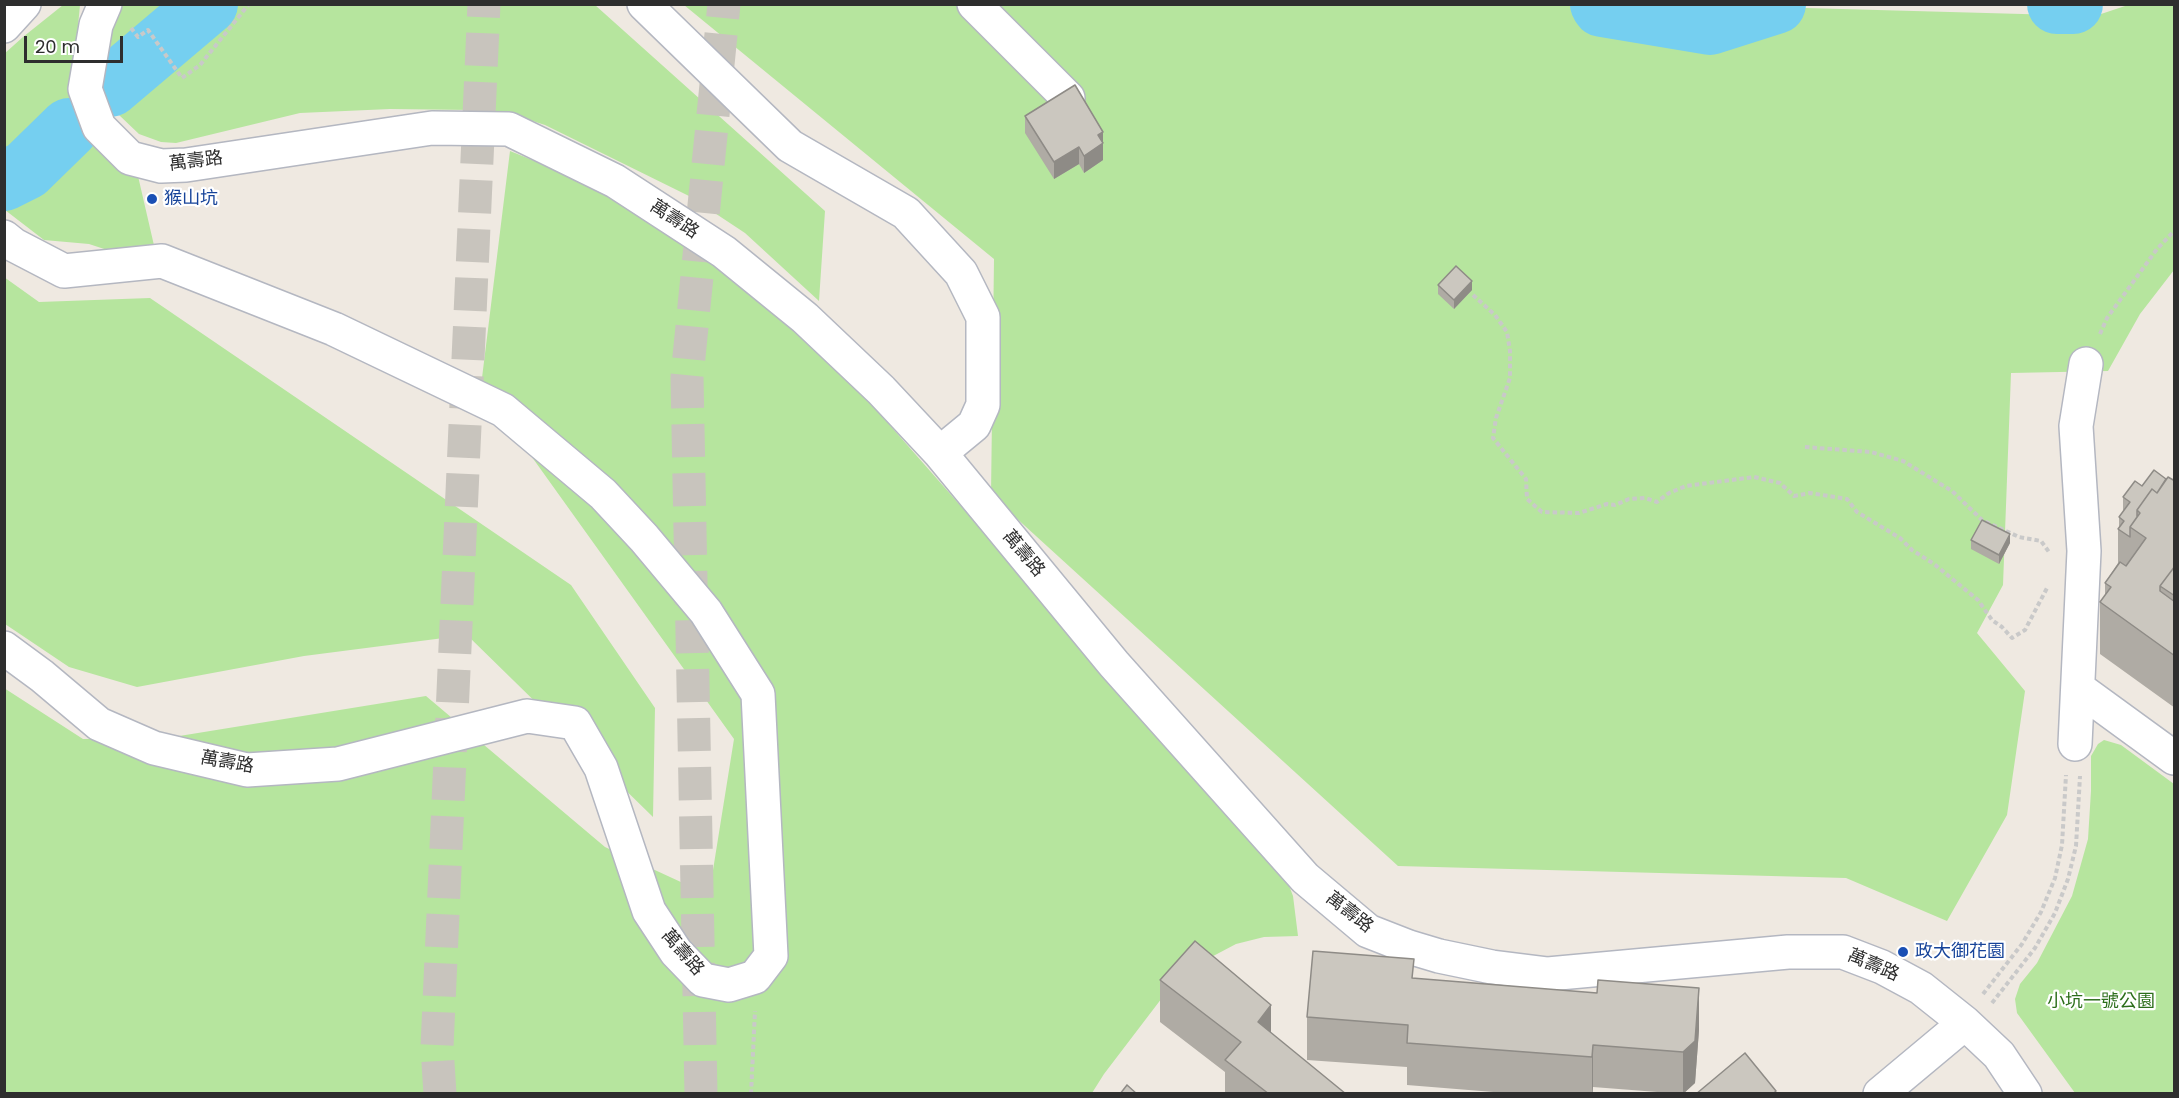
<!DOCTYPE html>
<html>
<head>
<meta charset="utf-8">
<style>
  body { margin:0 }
  #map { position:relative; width:2179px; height:1098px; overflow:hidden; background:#efe9e1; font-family:Poppins,sans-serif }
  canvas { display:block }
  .frame { position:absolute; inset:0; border:6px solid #2e2e2e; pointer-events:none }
  .scale { position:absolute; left:24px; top:36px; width:99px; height:27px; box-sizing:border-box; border:3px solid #2e2e2e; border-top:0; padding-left:8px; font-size:18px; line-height:21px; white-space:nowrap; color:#2e2e2e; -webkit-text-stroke:4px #fff; paint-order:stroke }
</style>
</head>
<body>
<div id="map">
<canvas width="2179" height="1098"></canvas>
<div class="frame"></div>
<div class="scale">20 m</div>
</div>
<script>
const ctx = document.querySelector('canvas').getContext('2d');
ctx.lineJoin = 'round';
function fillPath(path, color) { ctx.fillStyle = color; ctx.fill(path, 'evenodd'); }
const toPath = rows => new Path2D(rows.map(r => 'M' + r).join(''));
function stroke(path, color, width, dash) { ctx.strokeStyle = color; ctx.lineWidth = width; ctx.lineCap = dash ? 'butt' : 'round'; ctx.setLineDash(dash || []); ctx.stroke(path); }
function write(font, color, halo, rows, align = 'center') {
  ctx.font = font + ' Poppins,"Noto Sans TC",sans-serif'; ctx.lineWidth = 4.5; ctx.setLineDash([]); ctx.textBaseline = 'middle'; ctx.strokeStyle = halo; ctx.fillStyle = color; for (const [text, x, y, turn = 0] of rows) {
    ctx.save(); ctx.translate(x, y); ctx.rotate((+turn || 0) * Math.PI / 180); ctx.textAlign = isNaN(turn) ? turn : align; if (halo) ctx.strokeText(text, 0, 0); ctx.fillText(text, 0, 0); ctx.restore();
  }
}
const green = toPath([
  [1788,4,1805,8,2095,16,2128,5,2174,5,2174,270,2140,314,2108,371,2011,373,2003,585,1977,633,2025,691,2007,815,1947,921,1846,878,1398,866,991,495,994,259,684,5],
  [63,5,80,5,70,110,97,147,138,176,159,267,89,244,44,240,5,210,4,54,23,37],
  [123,5,595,5,825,211,819,301,745,233,689,196,545,125,514,115,473,110,390,109,300,113,176,143,161,142,139,134,119,115,103,72,116,15],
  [510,151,572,176,686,235,844,373,1285,875,1293,896,1298,936,1264,937,1236,944,1181,973,1104,1074,1092,1093,5,1093,4,688,83,739,167,738,426,696,605,847,709,895,734,739,481,386],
  [4,277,39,302,150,298,571,585,655,708,653,817,467,635,304,656,137,687,69,667,5,624],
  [2104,740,2121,745,2174,784,2174,1093,2075,1093,2017,1013,2015,999,2020,984,2037,963,2072,896,2088,839,2091,791,2091,756,2098,744]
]);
const river = toPath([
  [1600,4,1602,7,1710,25,1776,4],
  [2057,4,2073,4],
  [110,87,208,4],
  [4,181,26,170,69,128]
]);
const highwayTunnel = toPath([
  [440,1094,437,1047,484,4],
  [701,1094,687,377,724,4]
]);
const path = toPath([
  [131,28,138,37,148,30,182,78,200,65,249,4],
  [1473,295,1495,315,1507,332,1510,351,1510,378,1496,418,1493,438,1526,479,1527,499,1542,512,1579,513,1607,504,1615,505,1629,499,1645,498,1657,502,1669,493,1686,486,1754,477,1780,483,1794,496,1810,493,1847,499,1857,512,1900,538,1912,550,1934,564,1978,600,1992,620,2002,627,2012,638,2025,630,2047,588],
  [2100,334,2107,318,2157,249,2174,231],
  [1805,447,1871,452,1903,461,1952,491,1982,520,2019,537,2041,541,2049,552],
  [1983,994,2022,944,2041,912,2055,878,2062,845,2066,775],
  [1992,1003,2035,948,2055,913,2068,879,2076,846,2080,776],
  [751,1094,755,1011]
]);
const minor = toPath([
  [105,4,96,25,85,89,99,127,130,158,161,166,186,165,432,128,509,129,615,181,724,252,805,318,881,390,940,453,1114,664,1305,878,1368,931,1409,947,1439,956,1492,967,1548,974,1788,952,1843,952,1882,967,1921,988,1965,1023,1999,1055,2025,1094],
  [644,4,790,146,906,213,961,273,983,317,983,405,974,425,940,453],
  [974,4,1068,98],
  [4,26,24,4],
  [4,237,14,245,64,271,162,261,334,329,503,410,603,494,644,538,706,612,758,694,771,956,755,977,729,985,703,980,676,952,649,911,601,768,575,723,527,716,338,764,247,770,154,748,99,724,42,676,4,648],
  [2078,688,2174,758],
  [2075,744,2084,551,2076,426,2086,364],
  [1880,1094,1965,1023]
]);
const wall = toPath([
  [1025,116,1103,132,1103,160,1084,173,1079,164,1054,179,1025,133],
  [1438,285,1472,290,1454,309,1438,294],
  [2166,479,2175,481,2175,708,2100,654,2100,602,2105,596,2105,583,2118,563,2118,529,2119,528,2119,517,2123,512,2123,497,2142,486],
  [1971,540,2010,543,1999,564,1971,549],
  [1414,978,1699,1030,1695,1083,1683,1094,1593,1087,1593,1094,1518,1094,1407,1085,1407,1067,1307,1060,1307,1017],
  [1160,980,1271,1033,1346,1094,1225,1094,1225,1072,1160,1022]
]);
const shadedWall = toPath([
  [1103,132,1103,160,1084,173,1084,156,1098,135],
  [1079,147,1079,164,1054,179,1054,162],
  [1472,281,1472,290,1454,309,1454,300],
  [2010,534,2010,543,1999,564,1999,555],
  [1699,988,1699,1030,1695,1083,1683,1094,1683,1052],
  [1271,1005,1271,1047,1258,1022],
  [1593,1045,1593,1087,1592,1094,1592,1057]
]);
const building = toPath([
  [1075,85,1103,132,1098,135,1103,143,1084,156,1079,147,1054,162,1025,116,1075,85],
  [1456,266,1472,281,1454,300,1438,285,1456,266],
  [2154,470,2166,479,2157,493,2152,489,2137,510,2137,517,2130,527,2130,537,2118,529,2124,521,2119,517,2130,502,2123,497,2135,481,2142,486,2154,470],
  [2168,477,2175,481,2175,566,2160,586,2160,591,2175,602,2175,656,2100,602,2111,587,2105,583,2120,562,2126,566,2146,538,2130,527,2140,513,2137,510,2152,489,2157,493,2168,477],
  [1982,520,2010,534,1999,555,1971,540,1982,520],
  [2175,566,2175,596,2160,586,2175,566],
  [1195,941,1271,1005,1258,1022,1346,1094,1269,1094,1225,1060,1241,1042,1160,980,1195,941],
  [1313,951,1414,959,1412,978,1597,993,1598,980,1699,988,1695,1041,1683,1052,1593,1045,1592,1057,1407,1043,1408,1025,1307,1017,1313,951],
  [1745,1053,1776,1091,1773,1094,1696,1094,1745,1053],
  [1127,1085,1137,1094,1120,1094,1127,1085]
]);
const markers = [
  [152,199,6,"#1a4fb4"],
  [1903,952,6,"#1a4fb4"]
];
const streetNames = [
  ["萬壽路",196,162,-7],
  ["萬壽路",674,220,33],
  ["萬壽路",1023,554,50],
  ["萬壽路",227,763,10],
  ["萬壽路",1349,913,38],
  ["萬壽路",682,953,49],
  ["萬壽路",1873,966,23]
];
const transitNames = [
  ["猴山坑",164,199],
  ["政大御花園",1915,952]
];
const parkNames = [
  ["小坑一號公園",2101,1002]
];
fillPath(green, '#b6e59e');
stroke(river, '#75cff0', 60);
stroke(highwayTunnel, '#c8c4bd', 33, [33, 16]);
stroke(minor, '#b4b7c1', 36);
stroke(path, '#c9c9c9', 4, [4.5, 3]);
stroke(minor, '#fff', 33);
fillPath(wall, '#afaba4');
fillPath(shadedWall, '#8e8b86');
fillPath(building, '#cbc7bf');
stroke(building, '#8e8b86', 1.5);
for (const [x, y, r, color] of markers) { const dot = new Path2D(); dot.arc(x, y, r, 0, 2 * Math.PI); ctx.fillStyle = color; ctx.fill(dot); stroke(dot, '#fff', 2); }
write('18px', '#2e2e2e', '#fff', streetNames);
write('18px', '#164399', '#fff', transitNames, 'left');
write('18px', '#2c6e1b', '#fff', parkNames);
</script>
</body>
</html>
